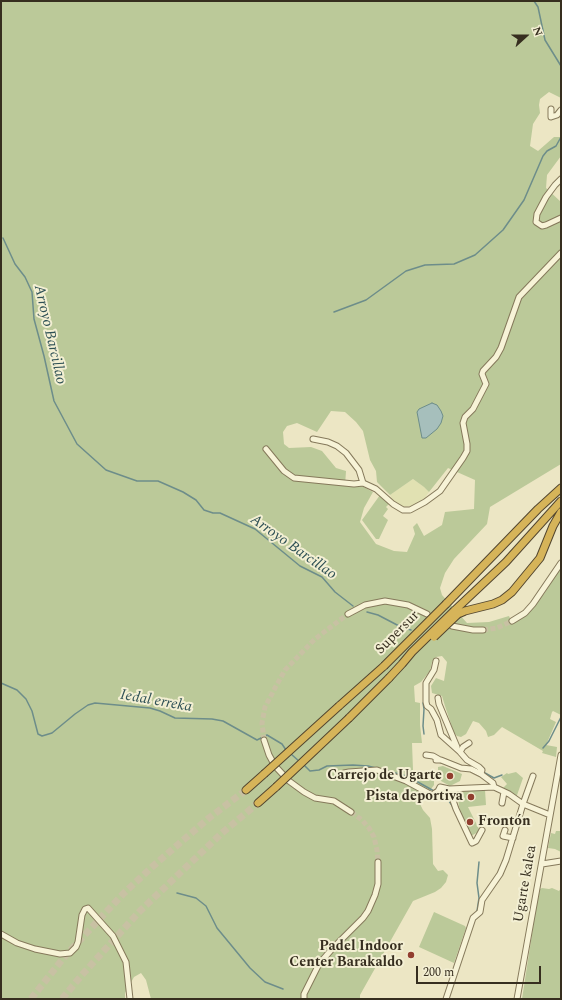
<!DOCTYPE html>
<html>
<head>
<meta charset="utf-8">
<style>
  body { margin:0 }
  #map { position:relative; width:562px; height:1000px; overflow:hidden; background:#ece6c4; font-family:Spectral,serif }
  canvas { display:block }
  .frame { position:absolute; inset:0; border:2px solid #362e1f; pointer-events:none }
  .north { position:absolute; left:506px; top:16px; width:40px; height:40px; -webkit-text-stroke:3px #f3efd3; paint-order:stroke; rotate:69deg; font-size:11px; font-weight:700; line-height:16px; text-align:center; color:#362e1f }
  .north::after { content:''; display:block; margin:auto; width:14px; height:18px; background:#362e1f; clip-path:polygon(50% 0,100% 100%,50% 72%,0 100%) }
  .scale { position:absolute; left:416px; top:966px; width:125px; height:18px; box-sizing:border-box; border:2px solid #362e1f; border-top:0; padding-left:5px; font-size:12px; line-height:14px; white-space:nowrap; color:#362e1f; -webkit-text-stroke:3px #f3efd3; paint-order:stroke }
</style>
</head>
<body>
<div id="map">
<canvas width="562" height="1000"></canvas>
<div class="frame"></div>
<div class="north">N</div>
<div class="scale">200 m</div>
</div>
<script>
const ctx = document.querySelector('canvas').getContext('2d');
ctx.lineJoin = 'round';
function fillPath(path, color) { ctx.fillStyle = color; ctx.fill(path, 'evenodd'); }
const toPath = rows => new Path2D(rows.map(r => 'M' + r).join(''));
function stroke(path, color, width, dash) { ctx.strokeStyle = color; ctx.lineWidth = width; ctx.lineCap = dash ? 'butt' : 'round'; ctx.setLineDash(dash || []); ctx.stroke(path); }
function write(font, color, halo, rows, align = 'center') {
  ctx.font = font + ' Spectral,serif'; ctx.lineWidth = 4; ctx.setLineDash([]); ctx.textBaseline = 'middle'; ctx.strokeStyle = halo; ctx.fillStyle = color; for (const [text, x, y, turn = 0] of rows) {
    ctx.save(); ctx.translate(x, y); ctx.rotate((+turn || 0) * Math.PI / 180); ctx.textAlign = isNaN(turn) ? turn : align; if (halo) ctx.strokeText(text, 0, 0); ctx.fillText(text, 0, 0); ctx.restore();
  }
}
const farmland = toPath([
  [413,479,424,487,429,492,424,499,418,503,412,506,402,507,392,499,390,495]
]);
const green = toPath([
  [1,1,561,1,561,98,549,92,540,99,539,105,540,113,533,124,530,146,538,151,554,137,561,137,561,156,547,175,546,188,561,202,561,464,490,507,487,524,454,559,445,573,440,588,442,595,467,623,489,622,509,616,512,623,535,604,544,594,561,567,561,715,553,711,552,712,550,719,556,722,546,745,557,747,556,757,542,753,543,751,502,727,494,735,488,737,486,731,479,723,473,721,466,734,461,737,457,736,454,733,445,706,442,696,432,693,431,686,436,678,444,681,447,662,442,656,436,657,432,662,430,671,421,682,414,686,415,702,420,703,420,725,422,743,412,743,413,770,434,776,434,785,420,804,423,810,430,818,432,829,433,864,438,871,443,870,448,875,446,882,441,888,435,892,413,901,360,995,360,999,151,999,146,980,141,973,134,977,125,993,125,999,1,999],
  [331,411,345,412,356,422,363,431,370,460,376,471,377,482,390,495,413,479,424,487,429,492,448,468,475,480,474,509,445,512,442,525,424,536,417,523,413,527,415,534,407,552,394,551,376,544,360,522,364,508,373,492,362,486,354,487,345,486,346,471,336,468,322,451,311,447,289,448,284,444,283,432,287,426,297,423,317,432],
  [380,495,390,503,386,507,388,509,383,516,388,520,379,539,376,539,362,520],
  [443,766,462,774,460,781,450,786,441,781,439,778,438,770,438,767],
  [516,772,523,778,516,798,503,788,507,784,501,777,507,773,508,774],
  [485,790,486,805,468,807,480,831,471,836,460,813,457,792],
  [556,831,561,831,561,852,555,849,548,848,551,833,555,834],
  [542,888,549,889,552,888,559,891,561,888,561,999,522,999,536,908,540,889],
  [434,912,465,926,466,928,454,963,419,947]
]);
const water = toPath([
  [432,403,437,405,441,411,443,416,441,423,437,429,426,438,422,438,417,412,419,409,432,403]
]);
const stream = toPath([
  [534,1,538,7,545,40,561,66],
  [3,238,15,264,25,277,32,292,34,319,44,356,54,401,77,444,106,470,137,481,158,481,183,492,196,500,204,510,213,513,220,513,255,529,300,566,322,577,335,592,353,606],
  [334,312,366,300,406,271,425,265,454,264,475,255,503,230,524,200,543,156,547,151,556,146,561,137],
  [367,612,378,615,401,627,411,630],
  [1,683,17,690,26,699,32,711,38,734,42,736,52,733,75,714,88,705,95,703,150,708,160,711,175,718,212,719,223,721,257,740,267,735,282,744,286,750],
  [423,703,424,709,423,726,424,734],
  [543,748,549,741,561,717],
  [291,754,300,762],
  [303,764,310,771,319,770,327,766,353,765,368,766,407,776,434,791],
  [485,773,494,778,502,775],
  [437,793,447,798,453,807],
  [177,893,196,898,206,906,217,928,250,968,265,982,283,989],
  [477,911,479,898,477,883,479,862]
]);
const minorTunnel = toPath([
  [483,630,497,628,512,621],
  [264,740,262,723,265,707,275,688,285,670,315,639,348,614],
  [351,812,362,820,369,828,374,837,377,850,378,862]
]);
const highwayTunnel = toPath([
  [31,999,65,956,123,894,152,867,209,818,246,790],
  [62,999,81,976,140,911,222,833,258,803]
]);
const minor = toPath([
  [551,109,551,117,557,115,561,110],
  [561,179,555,185,546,197,537,214,536,222,542,226,546,225,561,218],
  [313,439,328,442,337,446,346,453,359,470,363,483,376,489,393,504,403,510,410,510,425,502,440,491,463,458,467,451,467,444,463,423,465,417,473,409,486,384,482,374,483,371,496,357,501,348,519,297,561,253],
  [266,449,284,471,294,478,354,484,363,483],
  [348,614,365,605,385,601,408,605,427,614],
  [512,621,525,613,533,604,561,563],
  [452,626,473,630,483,630],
  [436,661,434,670,426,683,426,702,427,706,431,709,437,720,441,735,460,752,467,760,479,767,482,770,481,774],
  [438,698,439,704,457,747],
  [264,740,269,755,275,766,289,781,304,792,315,798,334,801,351,812],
  [460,752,463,747,469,743],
  [426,755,433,756,440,760],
  [436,760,441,760,461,768,471,769,481,774,493,783,494,787],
  [344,773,349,772,377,770,406,781,432,795,438,791,440,787,449,789,494,787,509,794,523,804,550,815],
  [449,789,456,809,472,843,476,841,482,830],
  [502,803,504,792],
  [505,830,503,836,513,838],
  [542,864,561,861],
  [1,934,17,943,35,949,60,954,70,953,76,947,78,942,82,915,85,909,88,908,113,936,126,962,130,999],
  [304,999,304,994,319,964,332,949,363,918,368,911,375,895,378,884,378,862],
  [446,999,473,918,480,912,482,900,500,874,506,860,523,804,533,776],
  [517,999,561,755]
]);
const highway = toPath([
  [446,604,538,509,561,488],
  [454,611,506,562,561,501],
  [458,614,465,611,493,604,502,600,512,592,540,558,553,526,561,512],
  [339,706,384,666],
  [349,718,389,678],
  [246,790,264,774],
  [258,803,276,787]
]);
const highwayBridge = toPath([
  [434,637,458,614],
  [384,666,446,604],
  [389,678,402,664,412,652,454,611],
  [264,774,339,706],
  [276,787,349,718]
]);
const markers = [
  [450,776,4,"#913e2f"],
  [471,797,4,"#913e2f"],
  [470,822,4,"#913e2f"],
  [411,955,4,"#913e2f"]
];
const streetNames = [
  ["Supersur",398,633,-45],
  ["Ugarte kalea",526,884,-80]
];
const poiNames = [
  ["Carrejo de Ugarte",442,776],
  ["Pista deportiva",463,797],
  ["Frontón",478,822,"left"],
  ["Padel Indoor",403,947],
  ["Center Barakaldo",403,963]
];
const waterNames = [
  ["Arroyo Barcillao",49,335,77],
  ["Arroyo Barcillao",293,548,35],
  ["Iedal erreka",156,702,10]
];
fillPath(farmland, '#e1e1b2');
fillPath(green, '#bbc999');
fillPath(water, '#a6bfbc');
stroke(water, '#6d8d8a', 1);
stroke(stream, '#6d8d8a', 1.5);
stroke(minorTunnel, '#c8c1a3', 5, [5, 2.5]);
stroke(highwayTunnel, '#c8c1a3', 7, [7, 3.5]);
stroke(minor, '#85795b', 7);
stroke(highway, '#53462f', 9);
stroke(minor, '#f7f3d7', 5);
stroke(highway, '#d6b459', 7);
stroke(highwayBridge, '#53462f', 9, []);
stroke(highwayBridge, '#d6b459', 7);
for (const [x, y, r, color] of markers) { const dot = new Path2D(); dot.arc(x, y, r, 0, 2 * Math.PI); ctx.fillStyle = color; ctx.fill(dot); stroke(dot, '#f3efd3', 1.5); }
write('14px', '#362e1f', '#f3efd3', streetNames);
write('bold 14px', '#362e1f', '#f3efd3', poiNames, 'right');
write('italic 15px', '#2f5155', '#f3efd3', waterNames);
</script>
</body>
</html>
